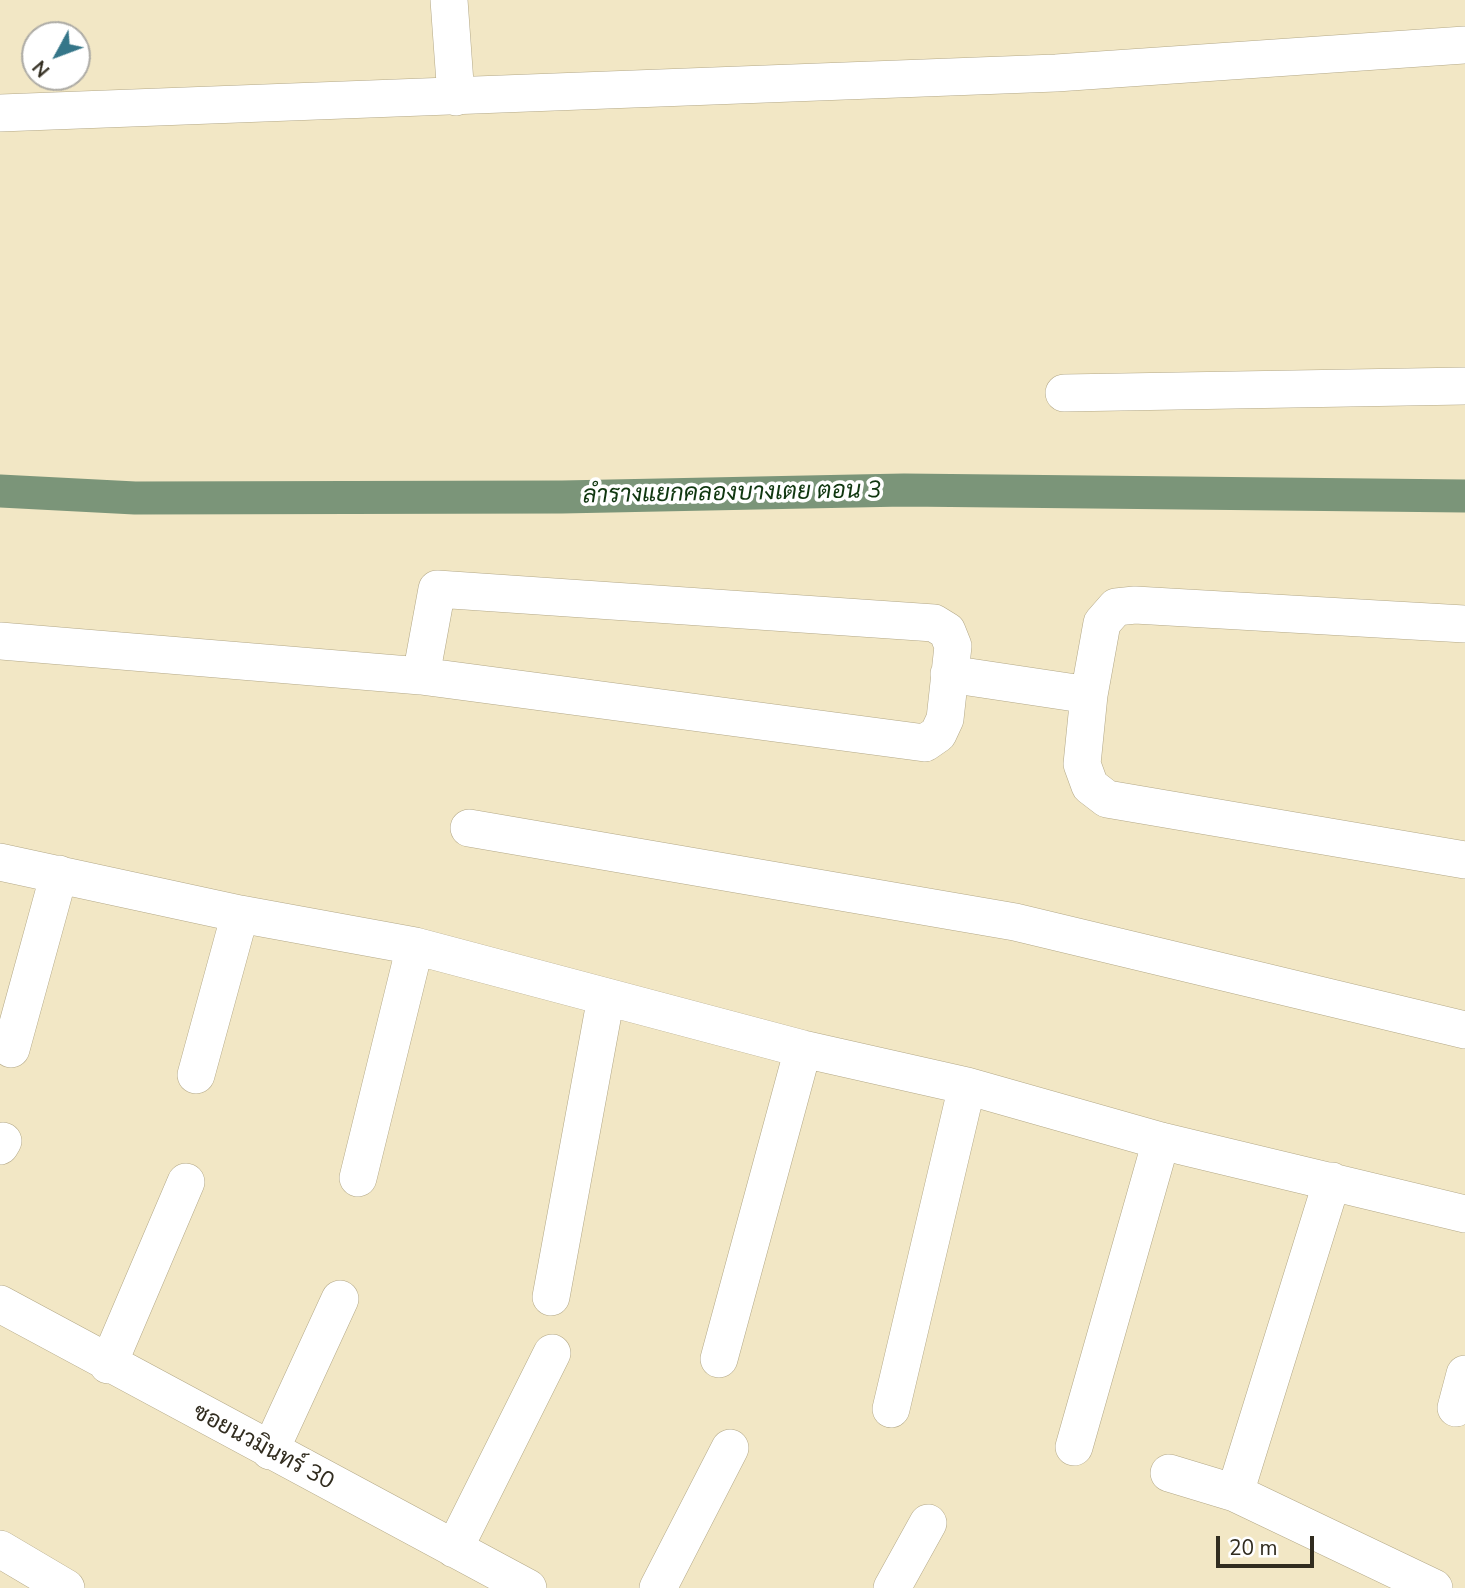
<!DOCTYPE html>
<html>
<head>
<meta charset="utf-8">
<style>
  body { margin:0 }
  #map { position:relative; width:1465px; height:1588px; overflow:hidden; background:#f2e7c5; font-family:"Nunito Sans",sans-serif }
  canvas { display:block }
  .north { position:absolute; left:21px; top:21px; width:70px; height:70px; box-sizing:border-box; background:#fff; border:2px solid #adaba5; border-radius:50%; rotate:229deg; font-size:19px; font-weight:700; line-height:28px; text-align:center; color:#312c1f }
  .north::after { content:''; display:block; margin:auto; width:24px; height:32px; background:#357689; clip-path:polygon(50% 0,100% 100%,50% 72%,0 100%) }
  .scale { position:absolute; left:1216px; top:1536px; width:98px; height:32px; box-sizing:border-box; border:4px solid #312c1f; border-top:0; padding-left:9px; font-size:21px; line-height:24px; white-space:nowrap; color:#312c1f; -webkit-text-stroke:5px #fff; paint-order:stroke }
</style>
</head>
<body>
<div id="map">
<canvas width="1465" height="1588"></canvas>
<div class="north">N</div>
<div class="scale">20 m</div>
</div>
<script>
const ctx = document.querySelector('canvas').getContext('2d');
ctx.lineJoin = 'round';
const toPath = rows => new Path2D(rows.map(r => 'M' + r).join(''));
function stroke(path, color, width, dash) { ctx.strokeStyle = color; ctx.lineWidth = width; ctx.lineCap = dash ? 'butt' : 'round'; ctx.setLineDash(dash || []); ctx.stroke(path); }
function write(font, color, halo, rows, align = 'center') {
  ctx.font = font + ' "Nunito Sans",Sarabun,sans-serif'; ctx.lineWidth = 7; ctx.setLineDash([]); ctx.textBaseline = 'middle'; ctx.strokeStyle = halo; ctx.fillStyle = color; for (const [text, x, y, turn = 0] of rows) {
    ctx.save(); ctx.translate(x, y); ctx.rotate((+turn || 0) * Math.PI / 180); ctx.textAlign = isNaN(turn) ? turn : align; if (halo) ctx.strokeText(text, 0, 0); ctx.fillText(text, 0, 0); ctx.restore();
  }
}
const canal = toPath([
  [0,491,135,498,562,497,904,490,1465,496]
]);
const minor = toPath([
  [449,0,456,97],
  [0,113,1056,73,1465,45],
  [1064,393,1465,386],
  [1465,624,1135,605,1116,607,1102,623,1089,695,1082,764,1090,786,1107,799,1465,860],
  [0,641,421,676,925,743,938,734,945,719,953,646,947,631,934,623,437,589,421,676],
  [949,674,1089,695],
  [469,828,1015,922,1465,1030],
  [0,862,240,914,415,946,803,1049,967,1086,1161,1141,1465,1214],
  [11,1049,59,874],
  [196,1075,240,914],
  [0,1146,3,1141],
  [358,1178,415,946],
  [551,1297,606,997],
  [0,1304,528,1588],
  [719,1359,803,1049],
  [108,1365,186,1182],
  [1456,1408,1465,1374],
  [891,1409,967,1086],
  [1074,1447,1161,1141],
  [270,1451,340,1299],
  [1169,1473,1235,1493,1434,1588],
  [1235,1493,1332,1181],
  [0,1549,66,1588],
  [454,1549,552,1353],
  [658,1588,730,1448],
  [892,1588,928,1523]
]);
const streetNames = [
  ["ซอยนวมินทร์ 30",263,1448,28]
];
const waterNames = [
  ["ลำรางแยกคลองบางเตย ตอน 3",732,494,-1]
];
stroke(canal, '#7b9579', 33);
stroke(minor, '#b3a887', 38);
stroke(minor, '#fff', 37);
write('23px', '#312c1f', '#fff', streetNames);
write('italic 24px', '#103710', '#fff', waterNames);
</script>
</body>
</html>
